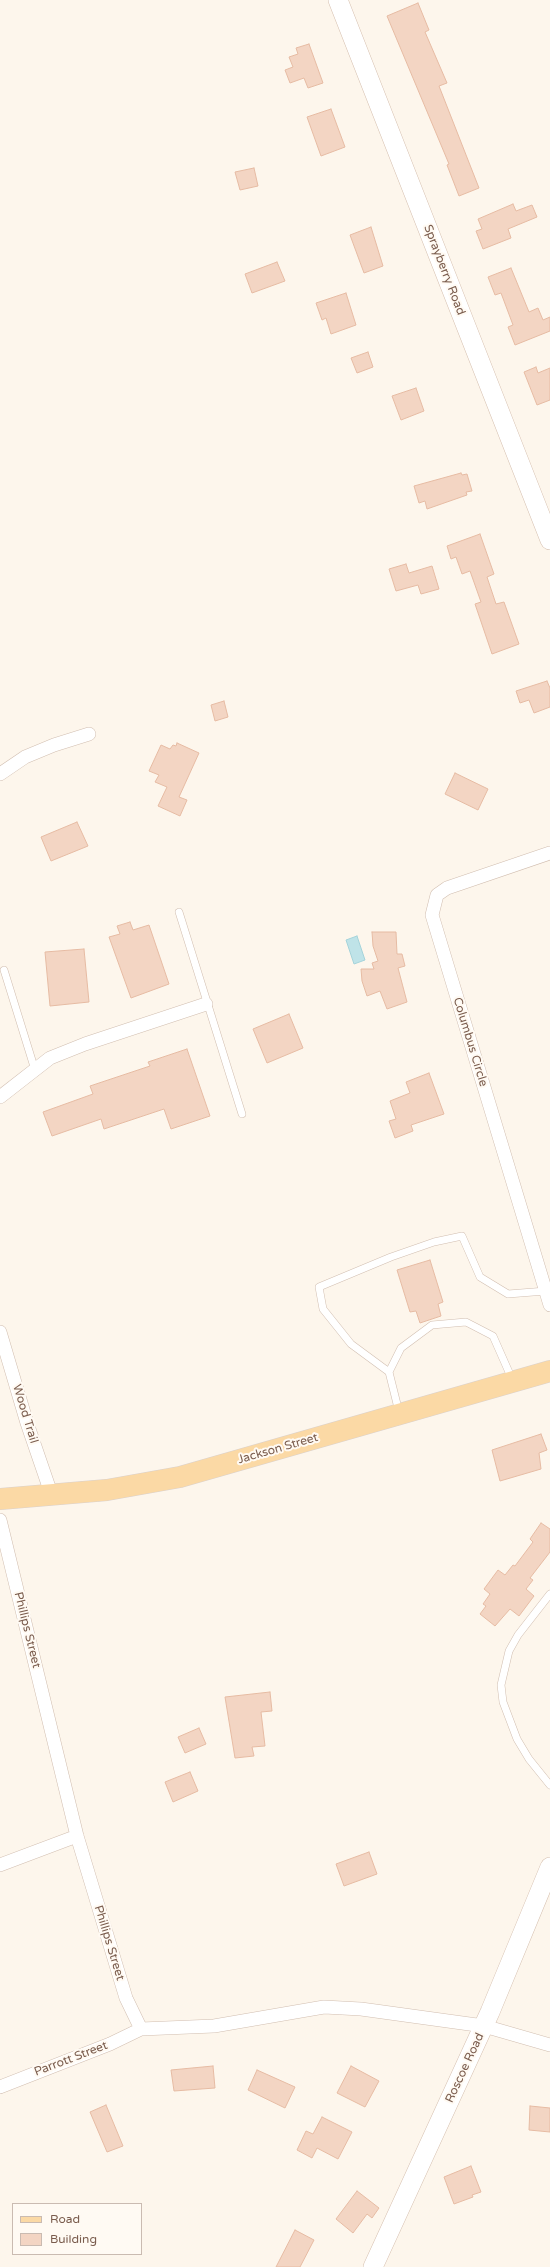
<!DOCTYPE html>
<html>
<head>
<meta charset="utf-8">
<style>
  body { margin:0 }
  #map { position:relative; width:550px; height:2267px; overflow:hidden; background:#fdf6ec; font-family:"Varela Round",sans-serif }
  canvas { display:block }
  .legend { position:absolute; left:12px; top:2203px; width:130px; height:52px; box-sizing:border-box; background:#fffaf3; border:1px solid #cabbb1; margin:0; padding:5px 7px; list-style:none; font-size:12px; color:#7a5c4d }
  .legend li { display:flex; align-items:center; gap:8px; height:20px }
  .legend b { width:20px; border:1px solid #cabbb1 }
</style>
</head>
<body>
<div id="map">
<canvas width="550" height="2267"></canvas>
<ul class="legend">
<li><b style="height:5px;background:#fbd9a5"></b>Road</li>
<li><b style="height:11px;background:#f3d5c3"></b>Building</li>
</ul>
</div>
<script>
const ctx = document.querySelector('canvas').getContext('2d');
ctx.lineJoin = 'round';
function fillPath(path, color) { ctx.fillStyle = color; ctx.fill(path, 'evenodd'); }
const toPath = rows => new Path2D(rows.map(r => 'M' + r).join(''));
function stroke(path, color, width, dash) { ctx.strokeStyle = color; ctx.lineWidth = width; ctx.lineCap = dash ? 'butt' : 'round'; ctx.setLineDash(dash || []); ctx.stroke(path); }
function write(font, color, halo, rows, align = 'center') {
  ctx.font = font + ' "Varela Round",sans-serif'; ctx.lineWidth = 4; ctx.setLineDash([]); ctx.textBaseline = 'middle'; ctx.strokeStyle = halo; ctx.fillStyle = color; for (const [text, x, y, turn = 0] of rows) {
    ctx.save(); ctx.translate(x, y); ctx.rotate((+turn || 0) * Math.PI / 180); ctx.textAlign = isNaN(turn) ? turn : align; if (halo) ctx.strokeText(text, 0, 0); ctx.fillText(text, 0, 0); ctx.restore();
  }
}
const water = toPath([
  [357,936,365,960,354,964,346,940,357,936]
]);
const building = toPath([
  [418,3,429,30,425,32,447,83,439,86,479,188,459,196,447,165,449,164,387,16,418,3],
  [309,44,323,83,308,88,304,78,290,83,285,70,293,67,289,57,298,54,296,48,309,44],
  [331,109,345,147,321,156,307,117,331,109],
  [254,168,258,186,240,190,235,172,254,168],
  [513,204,516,211,532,205,537,217,508,229,511,238,483,249,476,231,482,229,478,219,513,204],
  [371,227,383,266,364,273,350,235,371,227],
  [277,262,285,281,252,293,245,274,277,262],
  [511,268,529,312,538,308,543,320,550,317,550,331,515,345,508,327,513,325,501,293,495,295,488,277,511,268],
  [346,293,356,325,331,334,326,318,322,320,316,303,346,293],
  [368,352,373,367,357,373,351,358,368,352],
  [536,367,538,373,550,368,550,400,537,405,524,372,536,367],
  [416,388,424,411,401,420,392,396,416,388],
  [461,473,462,475,467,474,472,491,466,492,467,495,427,509,425,501,419,503,414,486,461,473],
  [480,534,494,574,487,577,496,604,504,602,519,644,492,654,475,604,481,602,470,571,462,574,456,557,451,559,447,546,480,534],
  [406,564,409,573,432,566,439,589,421,594,418,585,396,591,389,569,406,564],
  [547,681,550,688,550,707,534,713,529,700,520,703,516,691,547,681],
  [224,701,228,717,215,721,211,705,224,701],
  [177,743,199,753,179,797,187,800,180,816,158,806,167,787,155,782,159,775,149,771,161,745,170,749,173,745,176,746,177,743],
  [455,773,488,789,478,810,445,794,455,773],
  [77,822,88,846,51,861,41,837,77,822],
  [130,922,133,930,149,925,169,984,131,998,109,937,120,934,117,926,130,922],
  [372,932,396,932,397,954,402,954,405,966,398,968,407,1002,387,1009,380,991,367,996,362,981,361,969,374,969,372,963,378,961,373,946,372,932],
  [84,949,89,1002,50,1006,45,952,84,949],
  [289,1014,303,1048,267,1063,253,1029,289,1014],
  [187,1049,210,1116,171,1129,164,1109,104,1129,101,1119,52,1136,43,1112,93,1094,90,1086,150,1066,148,1062,187,1049],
  [429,1073,444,1114,411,1125,413,1131,395,1138,389,1121,396,1119,390,1101,410,1093,406,1082,429,1073],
  [430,1260,443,1302,438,1304,441,1316,420,1323,416,1311,410,1312,397,1270,430,1260],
  [541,1434,547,1450,539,1453,541,1469,500,1481,492,1450,541,1434],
  [541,1523,550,1529,550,1552,530,1578,533,1580,526,1589,534,1596,519,1616,510,1609,495,1626,480,1614,486,1606,483,1604,490,1594,484,1589,498,1570,505,1575,513,1565,515,1566,533,1542,530,1539,541,1523],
  [270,1692,272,1711,261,1712,265,1746,252,1747,254,1756,235,1758,225,1697,270,1692],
  [199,1728,206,1744,185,1753,178,1737,199,1728],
  [190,1772,198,1791,173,1802,165,1782,190,1772],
  [369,1852,377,1874,344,1886,336,1864,369,1852],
  [213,2066,215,2088,174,2091,171,2070,213,2066],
  [351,2066,379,2081,365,2107,337,2093,351,2066],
  [257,2070,295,2087,285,2108,248,2090,257,2070],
  [106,2105,123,2146,107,2152,90,2112,106,2105],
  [530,2106,550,2108,550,2132,529,2130,530,2106],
  [322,2117,352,2132,338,2159,317,2148,312,2158,297,2150,306,2131,313,2134,322,2117],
  [471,2166,481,2192,472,2195,473,2197,454,2204,444,2177,471,2166],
  [357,2191,379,2208,372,2218,367,2214,353,2233,336,2219,357,2191],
  [295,2230,314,2240,300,2267,276,2267,295,2230]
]);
const lane = toPath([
  [179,912,242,1114],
  [4,970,35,1070],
  [389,1372,401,1348,432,1325,466,1322,493,1336,512,1379],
  [399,1412,389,1372,351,1344,323,1309,319,1287,391,1257,434,1242,462,1236,480,1277,508,1294,546,1291],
  [550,1594,518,1635,509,1651,501,1685,503,1702,517,1739,529,1759,550,1785]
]);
const street = toPath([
  [0,774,25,757,54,745,89,734],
  [550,853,447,888,437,895,432,915,550,1305],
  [0,1097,50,1058,85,1044,206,1004],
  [0,1332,27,1423,52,1496],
  [0,1520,77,1836,126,1998,141,2029],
  [0,1865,77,1836],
  [0,2087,110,2044,141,2029,214,2026,324,2007,361,2009,484,2026,550,2045]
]);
const secondary = toPath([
  [338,0,550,540],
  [373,2267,490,2012,550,1867]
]);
const primary = toPath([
  [0,1499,107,1490,180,1477,550,1371]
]);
const streetNames = [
  ["Sprayberry Road",444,270,69],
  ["Columbus Circle",470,1042,73],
  ["Wood Trail",25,1414,73],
  ["Jackson Street",278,1449,-16],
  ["Phillips Street",27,1630,76],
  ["Phillips Street",109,1943,73],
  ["Parrott Street",71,2059,-21],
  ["Roscoe Road",465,2068,-65]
];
fillPath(water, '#bfe3e8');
stroke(water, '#a5d3da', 1);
fillPath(building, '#f3d5c3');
stroke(building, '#e6bba3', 1);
stroke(lane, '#d1beb0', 8);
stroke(street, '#d1beb0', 14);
stroke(secondary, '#d6c0b0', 20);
stroke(primary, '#dad1cd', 22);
stroke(lane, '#fff', 7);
stroke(street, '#fff', 13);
stroke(secondary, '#fff', 19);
stroke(primary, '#fbd9a5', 21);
write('12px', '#7a5c4d', '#fffaf3', streetNames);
</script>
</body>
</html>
